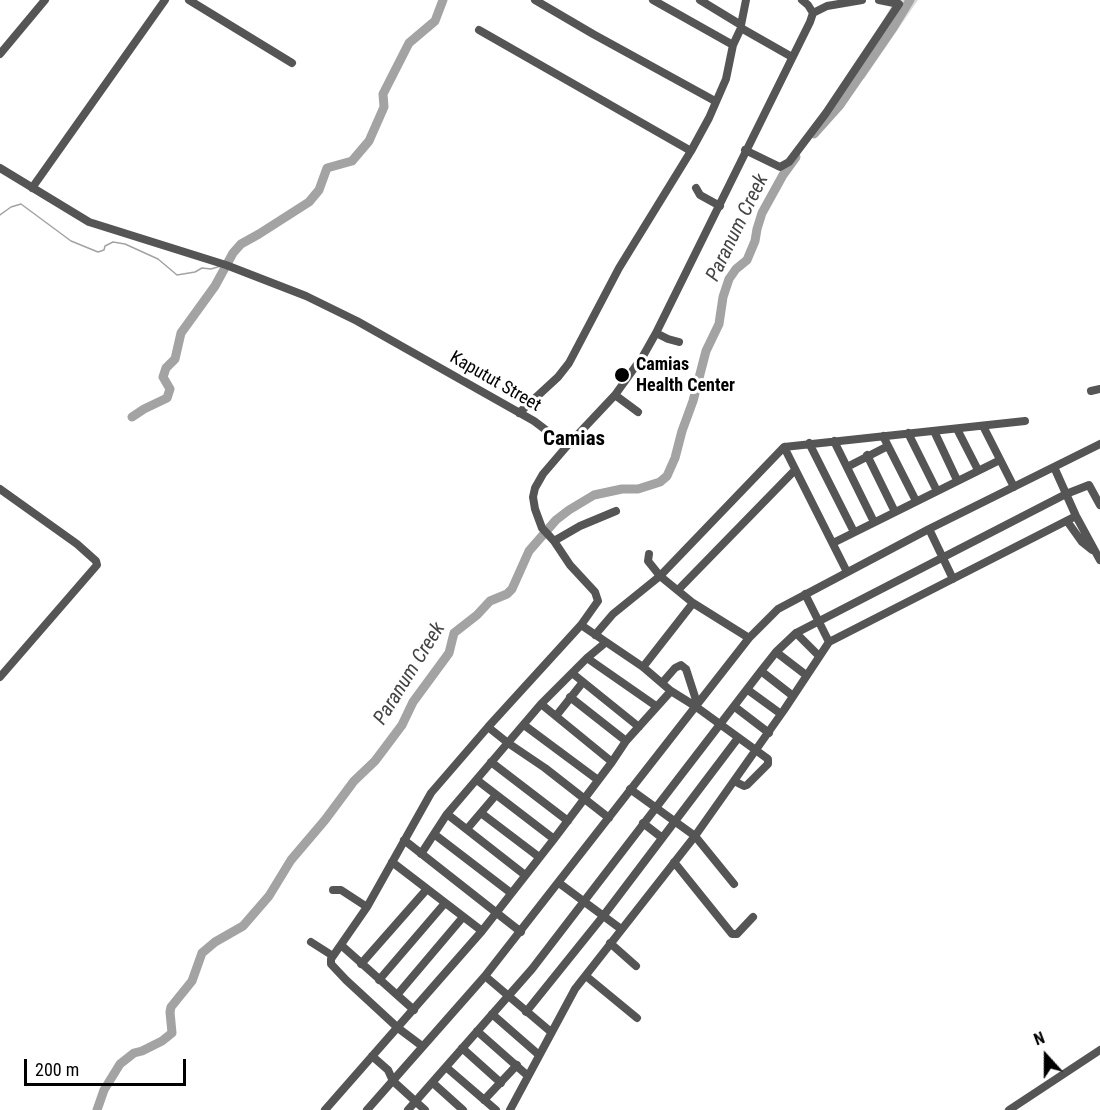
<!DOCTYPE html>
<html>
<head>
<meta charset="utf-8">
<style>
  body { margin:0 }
  #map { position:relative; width:1100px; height:1110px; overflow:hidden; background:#fff; font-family:"Roboto Condensed",sans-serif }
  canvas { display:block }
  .north { position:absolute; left:1016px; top:1026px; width:60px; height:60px; -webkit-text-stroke:4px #fff; paint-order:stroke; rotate:339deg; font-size:16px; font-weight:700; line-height:24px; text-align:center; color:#000 }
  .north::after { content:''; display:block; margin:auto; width:21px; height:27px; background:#000; clip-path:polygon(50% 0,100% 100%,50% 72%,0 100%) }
  .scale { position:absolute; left:24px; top:1059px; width:162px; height:27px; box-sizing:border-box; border:3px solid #000; border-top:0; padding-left:8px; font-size:18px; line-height:21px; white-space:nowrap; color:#000; -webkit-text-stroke:4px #fff; paint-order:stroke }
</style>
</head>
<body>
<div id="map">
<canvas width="1100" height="1110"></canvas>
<div class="north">N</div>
<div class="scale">200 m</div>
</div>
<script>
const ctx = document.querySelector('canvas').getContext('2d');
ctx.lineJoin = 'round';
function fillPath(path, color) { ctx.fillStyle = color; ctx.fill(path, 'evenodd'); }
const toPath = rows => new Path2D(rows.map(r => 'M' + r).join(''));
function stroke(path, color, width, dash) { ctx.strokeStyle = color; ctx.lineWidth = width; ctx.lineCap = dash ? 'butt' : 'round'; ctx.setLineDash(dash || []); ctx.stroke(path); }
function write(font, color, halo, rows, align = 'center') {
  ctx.font = font + ' "Roboto Condensed",sans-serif'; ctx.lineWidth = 6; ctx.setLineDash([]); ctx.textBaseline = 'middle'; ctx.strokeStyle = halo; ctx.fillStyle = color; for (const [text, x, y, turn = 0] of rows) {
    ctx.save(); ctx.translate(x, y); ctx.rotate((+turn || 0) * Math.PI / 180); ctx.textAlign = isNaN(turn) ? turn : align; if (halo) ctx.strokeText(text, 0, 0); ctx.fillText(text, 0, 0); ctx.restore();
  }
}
const green = toPath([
  [895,0,918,0,864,79,850,77]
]);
const stream = toPath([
  [0,215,11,207,21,204,71,241,98,252,104,250,105,246,113,242,125,244,158,259,177,275,195,272,202,268,211,269,221,266]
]);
const river = toPath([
  [814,134,840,105,893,28,910,0],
  [132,417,144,409,167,398,170,389,163,377,166,368,175,359,181,333,215,286,233,253,241,244,259,234,309,202,319,190,327,168,352,161,369,141,384,107,383,94,409,43,435,21,443,0],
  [97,1110,104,1090,120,1064,134,1053,142,1051,162,1041,172,1033,170,1012,171,1007,192,981,202,953,215,942,243,926,269,896,291,860,325,820,354,781,375,761,402,725,413,702,449,653,454,633,477,615,490,601,507,594,512,589,529,551,556,520,569,510,594,495,622,489,638,489,660,482,667,476,675,458,682,431,693,401,706,351,719,324,723,297,729,279,736,269,747,260,755,241,757,229,762,213,783,175,796,157]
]);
const minor = toPath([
  [189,0,292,63],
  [535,0,593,34,715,101],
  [653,0,733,45,741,28,792,57],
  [700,0,741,25,746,0],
  [813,13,827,6,862,0],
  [479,30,691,151],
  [0,54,45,0],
  [745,150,780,167,789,162,826,113,899,4,879,0],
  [0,168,89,222,226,265,306,296,357,321,534,421,567,446,615,395,643,356,656,333,810,22,813,13,808,5,802,0],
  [32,188,165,0],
  [696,188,700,195,720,206],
  [656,333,668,339,679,342],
  [1091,391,1100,389],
  [615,395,638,412],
  [519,413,558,377,569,363,619,268,691,151,709,118,726,79,733,45],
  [983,426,1014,487],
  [957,429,978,470],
  [934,431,957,480],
  [908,433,937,491],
  [883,436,916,501],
  [834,441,874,522],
  [809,443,854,532],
  [567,446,543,474,535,488,533,497,535,509,542,528,554,541,570,565,595,592,598,601,581,625,488,727,508,743,545,768,609,818],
  [784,447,847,572],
  [867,455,895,512],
  [847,467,888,446],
  [1054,467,1076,516,1100,560],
  [0,489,77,544,96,561,97,565,0,677],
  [1067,521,1082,542,1092,550],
  [929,529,953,579],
  [554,541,580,526,616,511],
  [833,543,1000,460],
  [649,554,648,561,660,576,693,603,749,638],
  [678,590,795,470],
  [805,594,829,642],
  [581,625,643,667,671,691,695,706,768,759,768,764,747,785,744,786,734,781],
  [796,633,819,656],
  [595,635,613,614,660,576,784,447,1025,421],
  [776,652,806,675],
  [587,658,656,706],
  [643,667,693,603],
  [761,671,793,696],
  [572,673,639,727],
  [662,683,675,668,681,665,686,669,697,703],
  [748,690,781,714],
  [570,697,626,741],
  [541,704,612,762],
  [735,707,769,733],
  [556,716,583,682],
  [524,725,598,780],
  [491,762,568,821],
  [477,780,554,839],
  [630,789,695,836,734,884],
  [481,813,539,857],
  [447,814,525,875],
  [643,823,661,837],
  [467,829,496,795],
  [434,834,511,893],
  [404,840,521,932],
  [421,854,447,814,541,704,587,658,605,643],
  [392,862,482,931],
  [674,862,732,934,737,934,753,917],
  [559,883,621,929],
  [333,890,341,890,367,907],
  [311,942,333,956],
  [610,943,636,966],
  [341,945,414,1010],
  [361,964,427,889],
  [485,976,551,1032],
  [586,976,637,1018],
  [379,980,445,903],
  [397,995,463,917],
  [526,1012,604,915,738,738],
  [492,1014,539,1055],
  [477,1031,528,1076],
  [422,1046,398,1028,346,980,331,964,331,959,367,907,431,793,488,727],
  [462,1048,501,1083],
  [372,1056,388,1070,393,1081,425,1110],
  [446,1067,496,1110],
  [433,1083,463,1110],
  [484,1100,517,1065],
  [325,1110,482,931,554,839,612,762,626,741,671,691],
  [367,1110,485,976,749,638,778,609,929,529,1100,444],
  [408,1110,532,969,761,671,776,652,796,633,1066,494,1089,485,1100,505],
  [510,1110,575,989,695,836,784,710,829,642,1076,516],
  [1009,1110,1100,1050]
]);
const markers = [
  [622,375,8,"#000"]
];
const poiNames = [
  ["Camias",636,365],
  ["Health Center",636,386]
];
const streetNames = [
  ["Kaputut Street",495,382,30]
];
const waterNames = [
  ["Paranum Creek",738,228,-64],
  ["Paranum Creek",410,674,-58]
];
const quarterNames = [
  ["Camias",574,440]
];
fillPath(green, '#dcdcdc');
stroke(stream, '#a3a3a3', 1.5);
stroke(river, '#a3a3a3', 9);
stroke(minor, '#555', 8);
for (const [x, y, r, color] of markers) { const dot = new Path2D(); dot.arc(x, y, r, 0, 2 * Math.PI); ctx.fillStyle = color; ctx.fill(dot); stroke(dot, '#fff', 2); }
write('bold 18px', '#000', '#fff', poiNames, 'left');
write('18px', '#000', '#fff', streetNames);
write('italic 20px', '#444', '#fff', waterNames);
write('bold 21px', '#000', '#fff', quarterNames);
</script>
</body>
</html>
